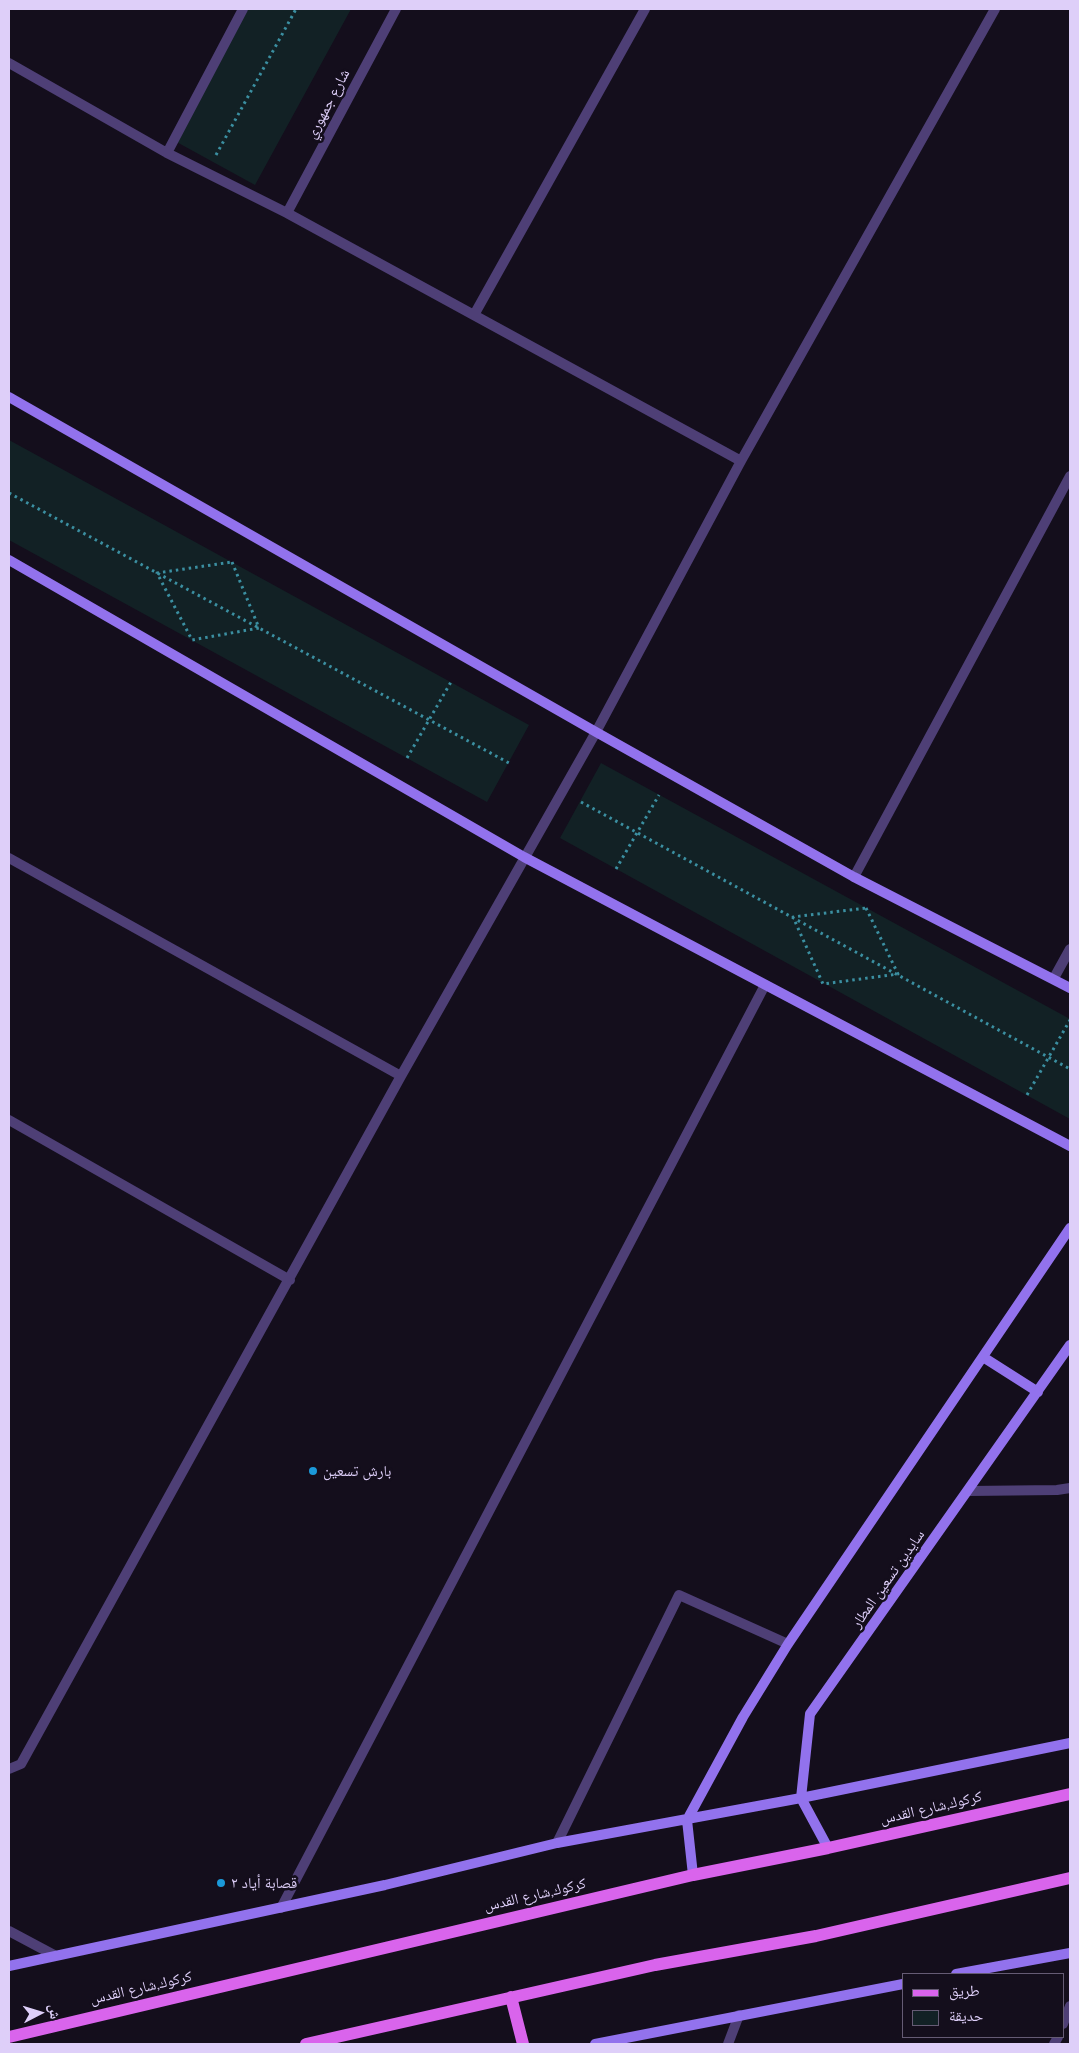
<!DOCTYPE html>
<html>
<head>
<meta charset="utf-8">
<style>
  body { margin:0 }
  #map { position:relative; width:1079px; height:2053px; overflow:hidden; background:#140e1c; font-family:Quicksand,"Noto Naskh Arabic",sans-serif }
  canvas { display:block }
  .frame { position:absolute; inset:0; border:10px solid #decff9; pointer-events:none }
  .legend { position:absolute; left:902px; top:1973px; width:162px; height:65px; box-sizing:border-box; background:#140e1c; border:1px solid #655b74; margin:0; padding:6px 9px; list-style:none; font-size:15px; color:#decff9 }
  .legend li { display:flex; align-items:center; gap:10px; height:25px }
  .legend b { width:25px; border:1px solid #655b74 }
  .north { position:absolute; left:15px; top:1988px; width:50px; height:50px; -webkit-text-stroke:4px #140e1c; paint-order:stroke; rotate:85deg; font-size:14px; font-weight:700; line-height:20px; text-align:center; color:#decff9 }
  .north::after { content:''; display:block; margin:auto; width:18px; height:22px; background:#decff9; clip-path:polygon(50% 0,100% 100%,50% 72%,0 100%) }
</style>
</head>
<body>
<div id="map">
<canvas width="1079" height="2053"></canvas>
<div class="frame"></div>
<ul class="legend">
<li><b style="height:6px;background:#d964ec"></b>طريق</li>
<li><b style="height:14px;background:#122125"></b>حديقة</li>
</ul>
<div class="north">ش</div>
</div>
<script>
const ctx = document.querySelector('canvas').getContext('2d');
ctx.lineJoin = 'round';
function fillPath(path, color) { ctx.fillStyle = color; ctx.fill(path, 'evenodd'); }
const toPath = rows => new Path2D(rows.map(r => 'M' + r).join(''));
function stroke(path, color, width, dash) { ctx.strokeStyle = color; ctx.lineWidth = width; ctx.lineCap = dash ? 'butt' : 'round'; ctx.setLineDash(dash || []); ctx.stroke(path); }
function write(font, color, halo, rows, align = 'center') {
  ctx.font = font + ' Quicksand,"Noto Naskh Arabic",sans-serif'; ctx.lineWidth = 5; ctx.setLineDash([]); ctx.textBaseline = 'middle'; ctx.strokeStyle = halo; ctx.fillStyle = color; for (const [text, x, y, turn = 0] of rows) {
    ctx.save(); ctx.translate(x, y); ctx.rotate((+turn || 0) * Math.PI / 180); ctx.textAlign = isNaN(turn) ? turn : align; if (halo) ctx.strokeText(text, 0, 0); ctx.fillText(text, 0, 0); ctx.restore();
  }
}
const green = toPath([
  [244,9,351,9,255,185,173,140],
  [9,440,529,725,487,802,9,540],
  [601,763,1070,1019,1070,1119,560,838]
]);
const path = toPath([
  [216,155,296,9],
  [9,493,509,763],
  [232,562,259,628,192,640,157,573,232,562],
  [407,758,451,682],
  [581,802,1070,1069],
  [616,869,659,795],
  [866,908,898,974,823,984,793,917,866,908],
  [1027,1095,1070,1020]
]);
const street = toPath([
  [9,63,167,153,287,213,741,461],
  [167,153,243,9],
  [287,213,396,9],
  [474,315,645,9],
  [9,858,401,1076],
  [854,877,1070,476],
  [1054,978,1070,949],
  [9,1120,290,1280],
  [969,1491,1057,1490,1070,1488],
  [9,1769,21,1764,401,1076,596,732,741,461,995,9],
  [557,1843,679,1595,788,1644],
  [281,1908,765,985],
  [9,1931,54,1955],
  [1063,2024,1070,2006],
  [728,2044,739,2015],
  [1054,2044,1058,2037]
]);
const secondary = toPath([
  [9,397,596,732,854,877,1070,988],
  [9,560,524,857,1070,1146],
  [983,1357,1038,1392],
  [828,1848,801,1798,810,1714,1070,1345],
  [693,1875,687,1820,743,1717,788,1644,1070,1228],
  [9,1966,385,1885,557,1843,801,1798,1070,1743],
  [956,1974,1070,1953],
  [595,2044,903,1984]
]);
const primary = toPath([
  [511,1997,523,2044],
  [9,2037,693,1875,828,1848,1070,1794],
  [306,2044,655,1965,816,1936,1070,1878]
]);
const markers = [
  [313,1471,5,"#1b99d9"],
  [221,1883,5,"#1b99d9"]
];
const streetNames = [
  ["شارع جمهوري",328,104,-62],
  ["سايدين تسعين المطار",888,1579,-55],
  ["كركوك,شارع القدس",931,1808,-13],
  ["كركوك,شارع القدس",535,1895,-13],
  ["كركوك,شارع القدس",141,1988,-13]
];
const poiNames = [
  ["بارش تسعين",323,1471],
  ["قصابة أياد ٢",231,1883]
];
fillPath(green, '#122125');
stroke(path, '#3b8fa1', 3, [2.5, 4]);
stroke(street, '#4e3f76', 10);
stroke(secondary, '#9272ed', 10);
stroke(primary, '#d964ec', 12);
for (const [x, y, r, color] of markers) { const dot = new Path2D(); dot.arc(x, y, r, 0, 2 * Math.PI); ctx.fillStyle = color; ctx.fill(dot); stroke(dot, '#140e1c', 2); }
write('15px', '#decff9', '#140e1c', streetNames);
write('15px', '#decff9', '#140e1c', poiNames, 'left');
</script>
</body>
</html>
